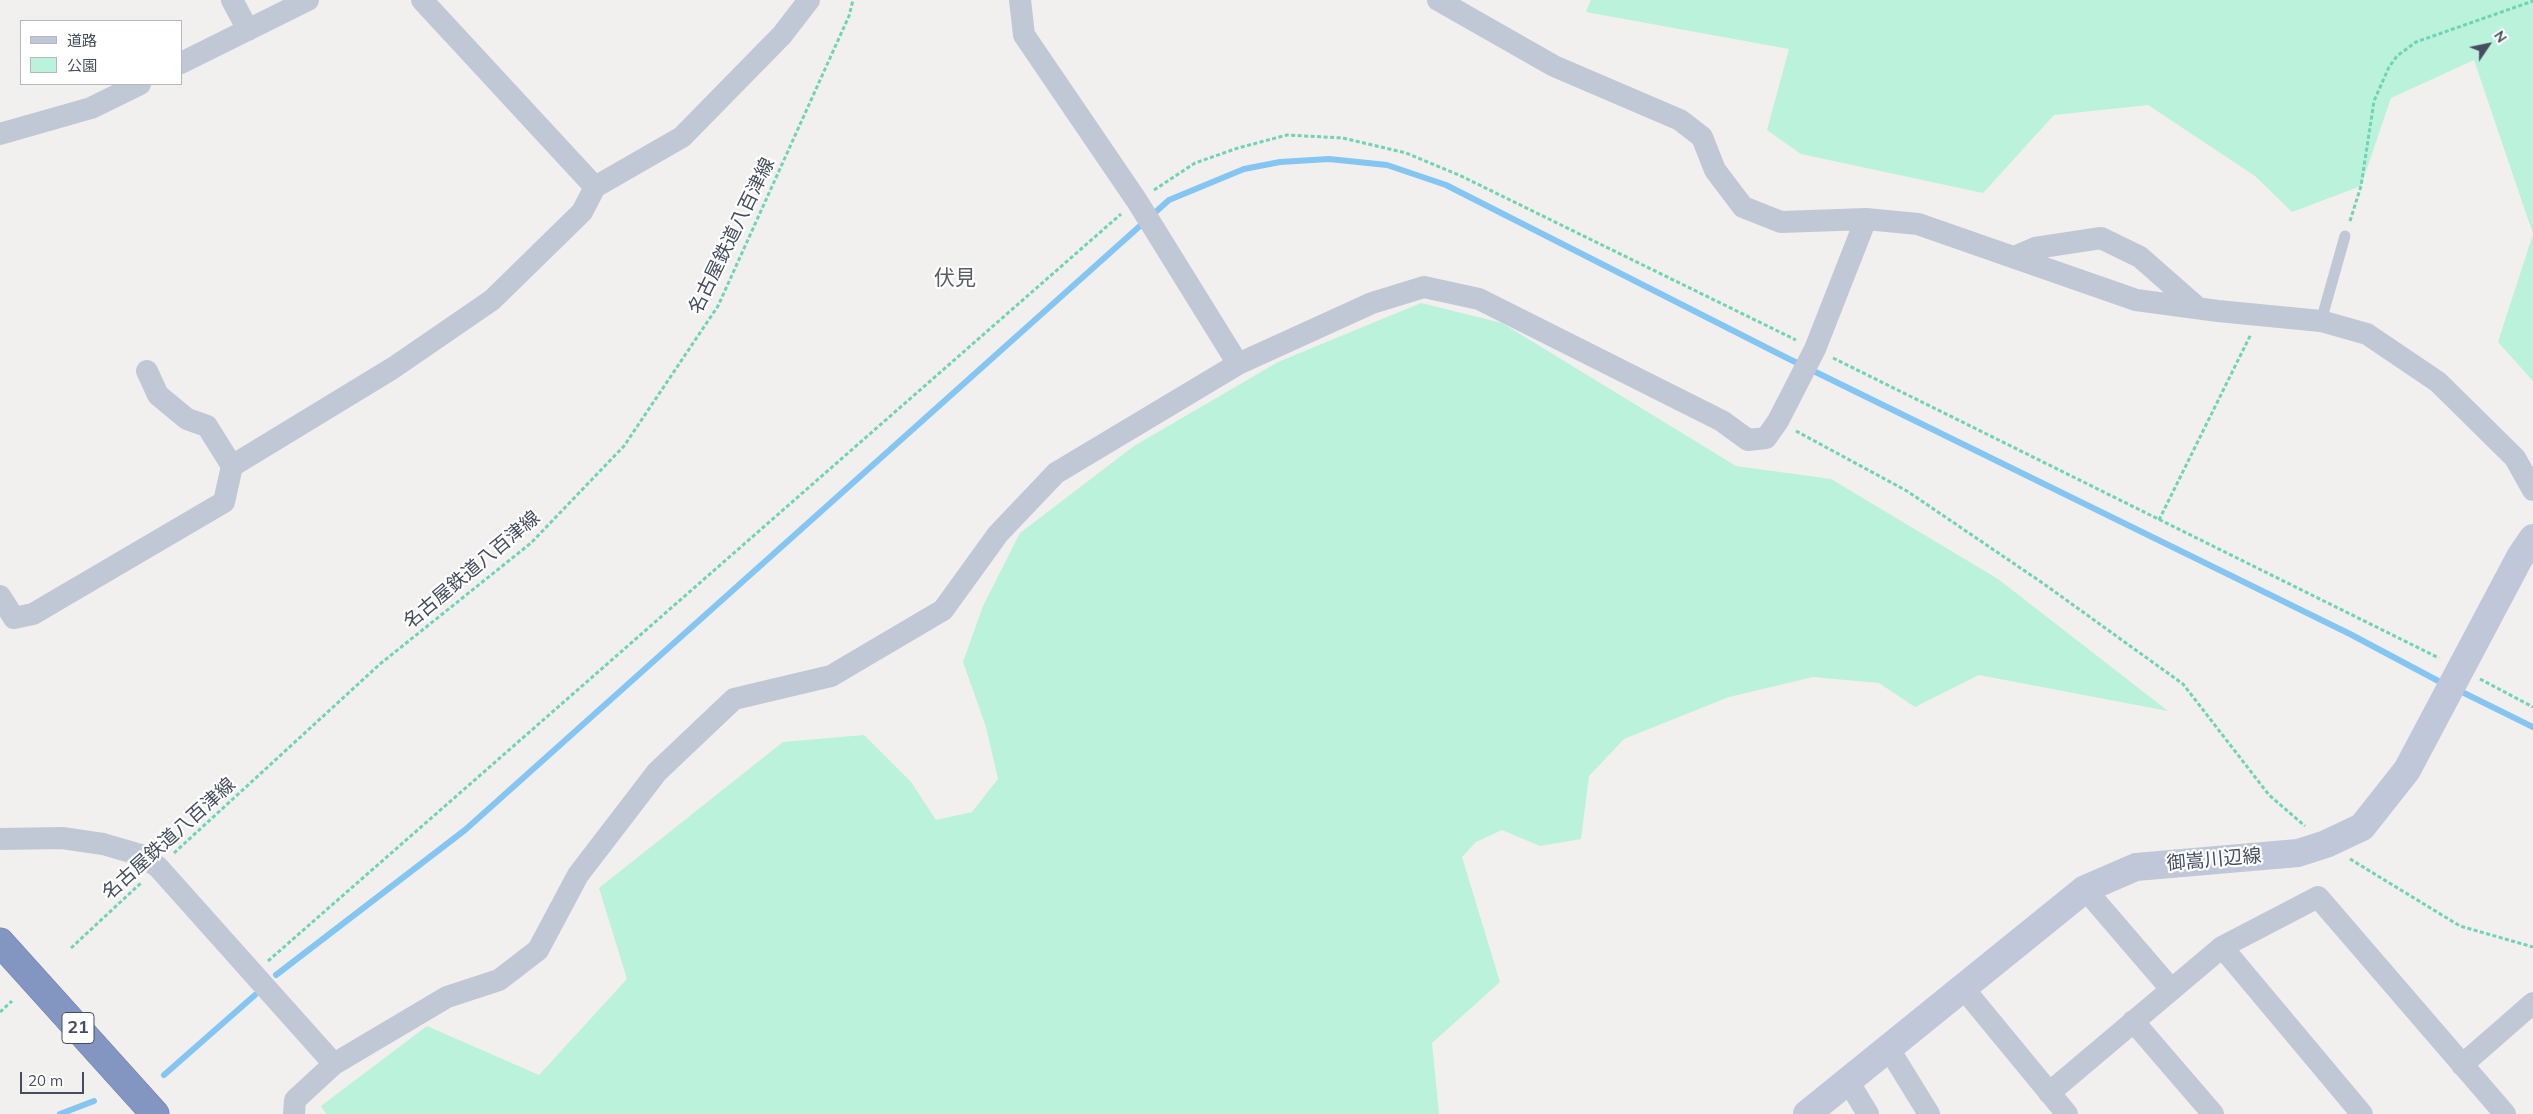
<!DOCTYPE html>
<html>
<head>
<meta charset="utf-8">
<style>
  body { margin:0 }
  #map { position:relative; width:2533px; height:1114px; overflow:hidden; background:#f2efef; font-family:Mulish,"Noto Sans JP",sans-serif }
  canvas { display:block }
  .legend { position:absolute; left:20px; top:20px; width:162px; height:65px; box-sizing:border-box; background:#fff; border:1px solid #b5b8bf; margin:0; padding:6px 9px; list-style:none; font-size:15px; color:#454d5e }
  .legend li { display:flex; align-items:center; gap:10px; height:25px }
  .legend b { width:25px; border:1px solid #b5b8bf }
  .north { position:absolute; left:2463px; top:20px; width:50px; height:50px; -webkit-text-stroke:4px #fff; paint-order:stroke; rotate:56deg; font-size:14px; font-weight:700; line-height:20px; text-align:center; color:#454d5e }
  .north::after { content:''; display:block; margin:auto; width:18px; height:22px; background:#454d5e; clip-path:polygon(50% 0,100% 100%,50% 72%,0 100%) }
  .scale { position:absolute; left:20px; top:1072px; width:64px; height:22px; box-sizing:border-box; border:2px solid #454d5e; border-top:0; padding-left:6px; font-size:15px; line-height:18px; white-space:nowrap; color:#454d5e; -webkit-text-stroke:4px #fff; paint-order:stroke }
</style>
</head>
<body>
<div id="map">
<canvas width="2533" height="1114"></canvas>
<ul class="legend">
<li><b style="height:6px;background:#c0c7d9"></b>道路</li>
<li><b style="height:14px;background:#baf2db"></b>公園</li>
</ul>
<div class="north">N</div>
<div class="scale">20 m</div>
</div>
<script>
const ctx = document.querySelector('canvas').getContext('2d');
ctx.lineJoin = 'round';
function fillPath(path, color) { ctx.fillStyle = color; ctx.fill(path, 'evenodd'); }
const toPath = rows => new Path2D(rows.map(r => 'M' + r).join(''));
function stroke(path, color, width, dash) { ctx.strokeStyle = color; ctx.lineWidth = width; ctx.lineCap = dash ? 'butt' : 'round'; ctx.setLineDash(dash || []); ctx.stroke(path); }
function write(font, color, halo, rows, align = 'center') {
  ctx.font = font + ' Mulish,"Noto Sans JP",sans-serif'; ctx.lineWidth = 4.5; ctx.setLineDash([]); ctx.textBaseline = 'middle'; ctx.strokeStyle = halo; ctx.fillStyle = color; for (const [text, x, y, turn = 0] of rows) {
    ctx.save(); ctx.translate(x, y); ctx.rotate((+turn || 0) * Math.PI / 180); ctx.textAlign = isNaN(turn) ? turn : align; if (halo) ctx.strokeText(text, 0, 0); ctx.fillText(text, 0, 0); ctx.restore();
  }
}
const green = toPath([
  [1591,0,2533,0,2533,381,2498,342,2533,234,2474,60,2391,98,2361,186,2292,212,2255,176,2148,105,2054,115,1983,193,1801,154,1767,130,1789,49,1586,12],
  [1421,303,1502,323,1736,466,1831,479,1998,579,2168,711,1979,675,1915,707,1879,683,1813,677,1729,697,1624,739,1589,776,1581,839,1540,846,1502,830,1476,842,1462,857,1500,982,1432,1043,1439,1114,326,1114,321,1106,427,1026,539,1075,627,979,599,888,783,742,864,735,911,782,936,820,972,812,998,779,986,727,963,662,983,606,1020,533,1134,446,1278,362]
]);
const stream = toPath([
  [2456,689,2533,727],
  [276,975,465,830,1169,200,1244,169,1280,162,1329,159,1387,165,1446,185,1783,356,2350,634,2444,684],
  [164,1075,255,995],
  [60,1114,94,1101]
]);
const path = toPath([
  [1154,190,1195,163,1238,148,1287,135,1343,138,1406,153,1459,175,1796,340],
  [2350,221,2361,186,2374,101,2389,67,2397,56,2416,42,2533,1],
  [1833,358,2439,658],
  [1796,431,1907,491,2044,584,2183,684,2269,795,2305,826],
  [2159,520,2251,334],
  [2480,679,2533,707],
  [174,853,380,664,531,543,624,446,718,306,849,16,853,0],
  [2350,859,2460,926,2533,947],
  [71,948,142,882],
  [268,961,1121,214],
  [0,1012,12,1001]
]);
const lane = toPath([
  [2321,321,2345,236]
]);
const street = toPath([
  [232,0,248,30],
  [422,0,595,187],
  [1020,0,1024,35,1137,201,1238,364],
  [1438,0,1554,66,1680,120,1702,137,1715,170,1743,207,1781,222,1866,219,1918,224,2136,300,2218,311,2321,321,2367,334,2438,382,2515,458,2533,490],
  [181,63,308,0],
  [0,134,91,108,140,84],
  [2014,257,2035,248,2101,238,2140,257,2198,308],
  [147,371,158,395,187,419,207,426,232,466],
  [0,596,14,618,33,614,224,502,232,466,393,368,492,300,582,212,595,187,682,137,782,35,809,0],
  [0,839,62,838,103,844,141,855,158,867,334,1064],
  [2085,889,2171,989],
  [2222,947,2362,1114],
  [1964,989,2067,1114],
  [2133,1021,2213,1114],
  [1889,1049,1929,1114],
  [2462,1065,2533,1003],
  [1848,1081,1868,1114],
  [2049,1093,2222,947,2318,897,2505,1114],
  [294,1114,295,1100,334,1064,447,997,499,980,538,950,578,875,657,772,734,699,831,676,943,610,998,534,1056,473,1238,364,1372,303,1424,287,1479,299,1722,421,1748,440,1766,438,1778,421,1815,349,1866,219]
]);
const secondary = toPath([
  [1807,1114,2085,889,2136,867,2298,853,2326,844,2362,827,2407,770,2520,557,2533,538]
]);
const highway = toPath([
  [0,942,155,1114]
]);
const shields = [
  [78,1028,32]
];
const shieldNames = [
  ["21",78,1028]
];
const streetNames = [
  ["名古屋鉄道八百津線",732,236,-64],
  ["名古屋鉄道八百津線",472,570,-40],
  ["名古屋鉄道八百津線",169,839,-42],
  ["御嵩川辺線",2214,860,-5]
];
const quarterNames = [
  ["伏見",955,279]
];
fillPath(green, '#baf2db');
stroke(stream, '#84c5f2', 6);
stroke(highway, '#6e7fad', 29);
stroke(path, '#6fd3b6', 3, [4, 2.5]);
stroke(lane, '#c1c8d5', 11);
stroke(street, '#c1c8d5', 22);
stroke(secondary, '#c0c7d9', 28);
stroke(highway, '#8395c1', 28);
for (const [x, y, w] of shields) { const box = new Path2D(); box.roundRect(x - w / 2, y - 15.5, w, 31, 4); ctx.fillStyle = '#fff'; ctx.fill(box); stroke(box, '#454d5e', 1); }
write('bold 18px', '#454d5e', null, shieldNames);
write('19px', '#454d5e', '#fff', streetNames);
write('21px', '#5b5d64', '#fff', quarterNames);
</script>
</body>
</html>
